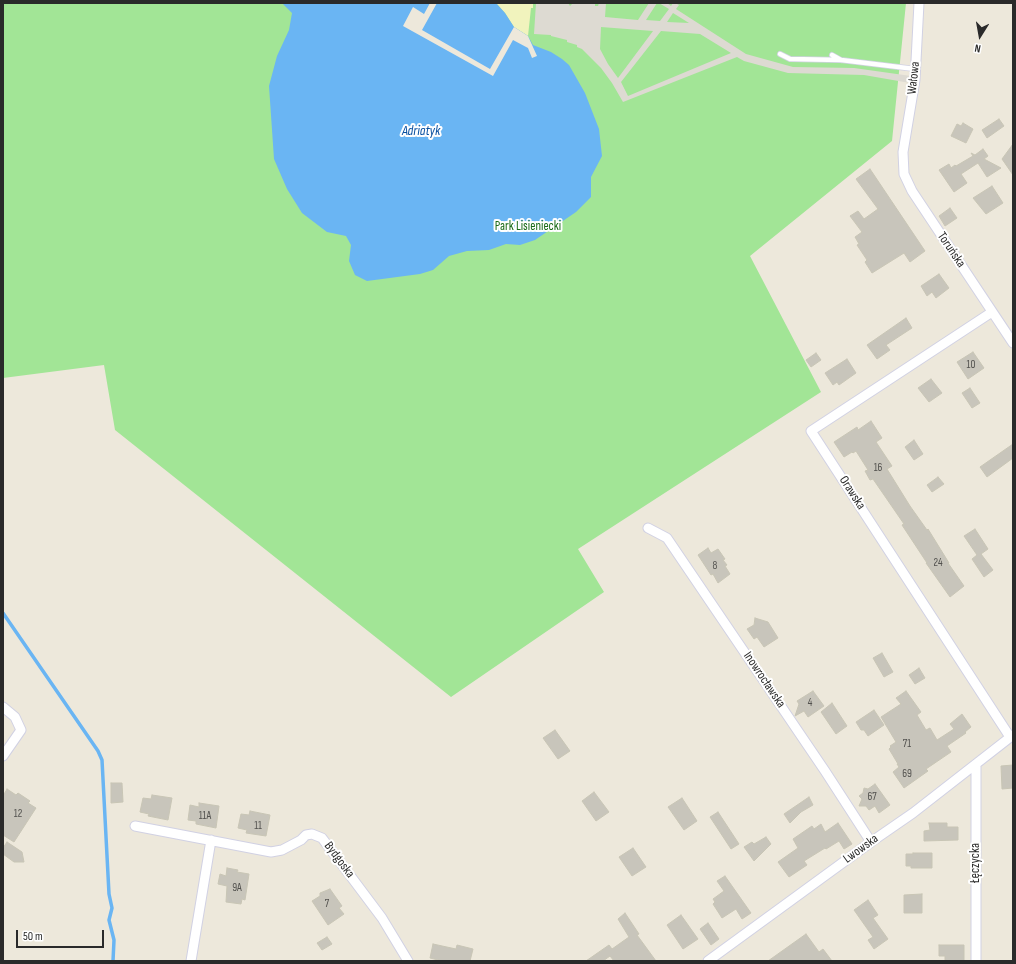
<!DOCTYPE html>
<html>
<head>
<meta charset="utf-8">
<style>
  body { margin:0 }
  #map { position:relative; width:1016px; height:964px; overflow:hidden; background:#ede8db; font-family:"Sofia Sans Condensed",sans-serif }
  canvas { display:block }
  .frame { position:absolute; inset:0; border:4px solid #2a2a2a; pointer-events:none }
  .north { position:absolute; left:960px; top:16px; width:40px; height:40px; -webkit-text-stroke:3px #fff; paint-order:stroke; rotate:191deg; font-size:11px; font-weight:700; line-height:16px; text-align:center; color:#2a2a2a }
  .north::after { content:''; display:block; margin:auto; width:14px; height:18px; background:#2a2a2a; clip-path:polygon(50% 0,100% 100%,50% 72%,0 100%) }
  .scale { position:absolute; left:16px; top:930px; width:88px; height:18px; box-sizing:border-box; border:2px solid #2a2a2a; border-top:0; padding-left:5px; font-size:12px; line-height:14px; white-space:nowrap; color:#2a2a2a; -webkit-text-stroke:3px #fff; paint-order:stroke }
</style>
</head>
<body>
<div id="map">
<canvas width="1016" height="964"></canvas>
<div class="frame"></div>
<div class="north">N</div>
<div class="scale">50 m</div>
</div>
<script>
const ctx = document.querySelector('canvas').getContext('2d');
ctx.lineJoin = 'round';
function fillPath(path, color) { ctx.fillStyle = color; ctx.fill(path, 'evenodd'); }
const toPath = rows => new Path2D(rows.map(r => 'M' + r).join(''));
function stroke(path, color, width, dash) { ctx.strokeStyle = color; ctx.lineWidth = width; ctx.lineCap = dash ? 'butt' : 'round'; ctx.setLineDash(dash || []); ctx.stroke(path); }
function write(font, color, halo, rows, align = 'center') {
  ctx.font = font + ' "Sofia Sans Condensed",sans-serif'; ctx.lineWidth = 4; ctx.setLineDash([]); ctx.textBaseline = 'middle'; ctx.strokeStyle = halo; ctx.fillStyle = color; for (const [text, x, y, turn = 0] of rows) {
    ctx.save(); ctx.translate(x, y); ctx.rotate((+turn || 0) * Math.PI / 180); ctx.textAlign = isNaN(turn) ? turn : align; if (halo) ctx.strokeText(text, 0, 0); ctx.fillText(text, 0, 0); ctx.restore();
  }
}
const green = toPath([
  [3,3,906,3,892,141,750,256,821,392,578,549,604,592,451,697,115,430,104,365,3,378]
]);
const sand = toPath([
  [496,3,533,3,533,8,531,8,528,36,514,27,505,13]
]);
const plaza = toPath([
  [536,3,568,3,570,6,573,3,595,3,595,6,598,6,599,3,606,3,605,17,638,20,649,3,657,3,646,20,660,21,669,9,659,3,667,3,671,6,673,3,675,3,679,5,676,9,746,54,793,67,854,68,911,76,910,83,864,75,788,73,744,61,737,57,623,102,612,83,601,68,582,49,577,47,577,45,567,42,567,40,551,36,551,35,534,34],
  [673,13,689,23,667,22],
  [601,27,653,31,618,78,608,64,600,49],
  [661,31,700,34,731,53,628,96,621,82]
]);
const water = toPath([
  [282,3,496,3,505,13,514,27,528,36,533,45,551,52,562,59,569,65,585,93,599,129,602,156,591,177,591,197,576,212,535,240,520,245,506,244,489,250,467,251,449,256,433,270,420,274,367,281,355,275,349,261,351,245,346,236,327,232,302,213,287,189,274,159,269,86,277,56,289,30,292,13]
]);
const pier = toPath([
  [430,3,437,3,422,30,490,69,514,27,528,36,537,56,532,58,528,48,513,40,493,76,403,26,413,7,424,14]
]);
const stream = toPath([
  [3,613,98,751,102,760,109,894,112,908,109,920,114,940,113,961]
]);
const building = toPath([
  [999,119,1004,126,987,138,982,130,999,119],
  [963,123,973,129,966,143,951,136,957,124,961,126,963,123],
  [1013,144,1013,175,1002,159,1013,144],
  [983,149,988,156,984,159,1001,168,987,177,978,163,961,174,967,183,954,192,939,170,949,164,951,168,955,165,956,166,973,156,971,153,975,155,983,149],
  [870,169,925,251,910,262,904,253,872,273,865,262,867,260,857,245,859,244,855,237,862,232,850,216,858,211,864,219,878,209,856,179,870,169],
  [992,186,1003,203,986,214,973,198,992,186],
  [950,208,957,218,945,226,939,216,950,208],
  [939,274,949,288,936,298,932,292,927,296,921,286,939,274],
  [906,318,912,328,886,345,890,350,877,359,867,345,906,318],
  [973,352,984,368,968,379,957,362,973,352],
  [816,353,821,360,811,367,806,360,816,353],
  [847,359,856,373,839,385,837,382,833,385,825,373,847,359],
  [931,379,942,393,929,402,918,388,931,379],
  [970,388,980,403,972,408,962,393,970,388],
  [871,421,882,438,876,442,892,466,887,469,910,506,927,530,928,529,949,563,948,563,964,586,950,597,926,563,927,563,902,525,904,524,873,479,870,480,865,471,868,470,856,451,853,453,852,452,844,457,834,442,857,427,858,430,871,421],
  [914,440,923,454,914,460,905,447,914,440],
  [1013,444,1013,458,987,477,980,467,1013,444],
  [938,477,944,484,932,492,927,485,938,477],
  [975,529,988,549,981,554,993,570,984,577,972,559,977,555,964,536,975,529],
  [708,548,711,553,718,549,725,559,723,560,727,565,725,566,730,574,718,583,713,574,711,575,698,555,708,548],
  [755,618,768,622,778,638,764,647,757,637,754,639,747,629,754,625,755,618],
  [882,653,893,672,884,677,873,658,882,653],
  [919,668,925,678,915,684,909,675,919,668],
  [813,691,824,706,808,717,804,711,795,716,799,704,797,701,813,691],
  [906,691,921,712,917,715,926,730,930,728,937,740,954,729,950,724,962,714,971,727,965,732,966,733,947,746,951,752,926,769,928,771,904,788,893,772,899,767,897,764,898,764,889,749,891,747,890,746,896,742,881,717,901,704,896,698,906,691],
  [832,703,847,726,836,734,821,712,832,703],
  [874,710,884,725,868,736,864,730,861,730,856,722,874,710],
  [555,730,570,751,558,759,543,738,555,730],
  [1013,765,1013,788,1002,789,1001,766,1013,765],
  [111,783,122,783,123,802,111,803,111,783],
  [875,784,890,805,879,813,875,806,869,810,866,806,859,806,862,799,859,796,863,793,864,788,868,789,875,784],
  [7,789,16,795,18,793,30,801,28,803,36,808,14,842,3,835,3,796,7,789],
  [594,792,609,812,596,821,582,801,594,792],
  [152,795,172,798,168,820,148,816,149,814,140,812,143,798,151,799,152,795],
  [809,797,813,805,801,812,790,823,784,814,809,797],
  [682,798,697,821,684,830,668,807,682,798],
  [199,803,219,806,216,828,196,824,196,821,188,820,190,805,199,807,199,803],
  [250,811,270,815,266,836,246,833,247,830,238,828,241,814,249,815,250,811],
  [718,812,739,844,731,849,710,817,718,812],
  [838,823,852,844,844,849,839,841,826,849,825,848,804,861,807,865,789,877,778,862,798,848,793,839,812,826,814,829,821,824,825,832,838,823],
  [929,823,947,823,947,827,958,827,958,840,924,841,924,831,930,830,929,823],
  [766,837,771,844,754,861,744,847,752,842,754,844,766,837],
  [7,842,22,852,24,862,14,862,3,854,3,848,7,842],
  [633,848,646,867,632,876,619,857,633,848],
  [913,853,932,853,932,868,911,868,911,866,906,866,906,854,913,854,913,853],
  [227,868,238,870,237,872,249,874,245,900,242,899,241,904,226,902,227,886,218,884,220,874,226,876,227,868],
  [725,876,751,913,742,919,736,909,722,918,713,904,715,902,713,899,724,891,717,881,725,876],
  [330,889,342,906,339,908,344,914,328,925,312,901,320,896,320,893,330,889],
  [922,894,922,913,904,913,904,895,922,894],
  [868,900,878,915,873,918,888,939,874,949,868,940,873,937,854,910,868,900],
  [625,913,639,934,637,935,656,961,614,961,610,956,603,961,586,961,609,945,612,949,629,937,618,919,625,913],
  [681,915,698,939,683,949,667,925,681,915],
  [708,923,719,939,711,945,700,929,708,923],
  [806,934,819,952,823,949,832,961,768,961,806,934],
  [327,937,332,944,322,950,317,943,327,937],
  [433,944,456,949,457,945,473,949,470,961,442,961,430,958,433,944],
  [939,945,964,945,964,961,945,961,945,956,939,956,939,945]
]);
const lane = toPath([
  [780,54,790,59,841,60,915,69],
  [832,55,841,60]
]);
const street = toPath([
  [919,3,915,80,903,152,904,174,912,191,1013,343],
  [992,312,811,431,1010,737],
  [648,528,667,538,825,771,871,842],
  [3,707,15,717,21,730,3,756],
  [976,764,976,961],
  [135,826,271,852,282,850,301,840,306,835,312,834,322,838,382,918,408,961],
  [191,961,211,840],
  [708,961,871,842,913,813,1013,735]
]);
const numberNames = [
  ["10",971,365],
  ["16",878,468],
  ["24",938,563],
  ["8",715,566],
  ["4",810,703],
  ["71",907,744],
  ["69",907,774],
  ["67",872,797],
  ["12",18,814],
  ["11A",205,816],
  ["11",258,826],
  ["9A",237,888],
  ["7",327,904]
];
const streetNames = [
  ["Wałowa",914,78,-84],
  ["Toruńska",951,250,56],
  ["Orawska",852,493,57],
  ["Inowrocławska",764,680,56],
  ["Lwowska",861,849,-36],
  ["Bydgoska",339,860,53],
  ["Łęczycka",976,863,-90]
];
const parkNames = [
  ["Park Lisieniecki",528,227]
];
const waterNames = [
  ["Adriatyk",421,131]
];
fillPath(green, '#a2e596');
fillPath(sand, '#f1f3bd');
fillPath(plaza, '#dddad2');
fillPath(water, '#6ab5f3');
fillPath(pier, '#ede8db');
stroke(stream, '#6ab5f3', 3.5);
fillPath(building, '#c8c5bb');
stroke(building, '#c8c5b5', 1);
stroke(lane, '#d1d1e3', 6);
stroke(street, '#d1d1e3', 11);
stroke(lane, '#fff', 4.5);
stroke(street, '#fff', 9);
write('11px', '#52514e', null, numberNames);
write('13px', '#2a2a2a', '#fff', streetNames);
write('13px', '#196a17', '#fff', parkNames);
write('italic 14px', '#084fa0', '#fff', waterNames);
</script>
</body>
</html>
